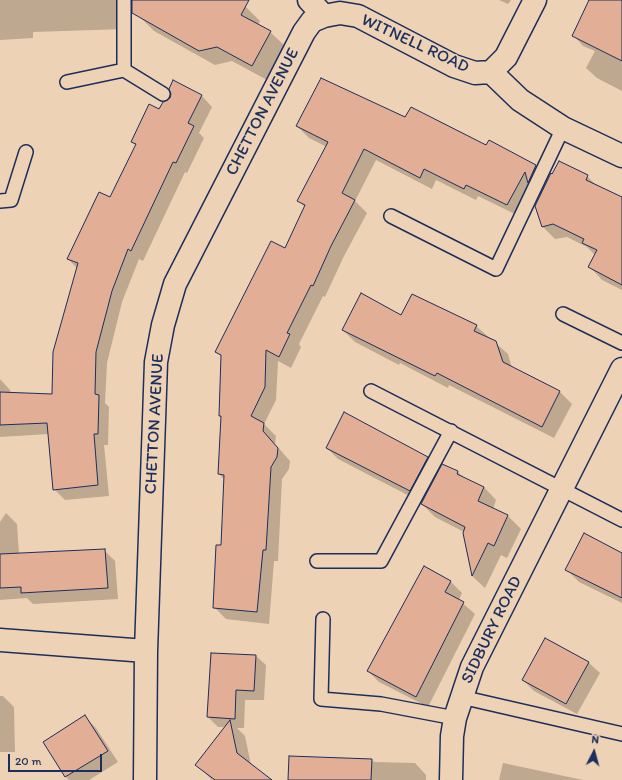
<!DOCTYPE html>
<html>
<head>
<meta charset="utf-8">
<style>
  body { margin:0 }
  #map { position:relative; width:622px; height:780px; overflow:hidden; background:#eed2b5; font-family:Itim,sans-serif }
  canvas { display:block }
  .north { position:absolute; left:574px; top:732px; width:40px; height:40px; -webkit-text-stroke:3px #eed2b5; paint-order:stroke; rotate:6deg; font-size:11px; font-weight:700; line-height:16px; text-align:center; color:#1b2f5e }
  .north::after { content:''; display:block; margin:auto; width:14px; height:18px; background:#1b2f5e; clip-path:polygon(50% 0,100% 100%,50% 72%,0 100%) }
  .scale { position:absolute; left:8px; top:754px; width:94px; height:18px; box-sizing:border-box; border:2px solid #1b2f5e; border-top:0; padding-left:5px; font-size:12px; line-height:14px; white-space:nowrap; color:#1b2f5e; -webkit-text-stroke:3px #eed2b5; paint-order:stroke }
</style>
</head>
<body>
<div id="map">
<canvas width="622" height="780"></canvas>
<div class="north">N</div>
<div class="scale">20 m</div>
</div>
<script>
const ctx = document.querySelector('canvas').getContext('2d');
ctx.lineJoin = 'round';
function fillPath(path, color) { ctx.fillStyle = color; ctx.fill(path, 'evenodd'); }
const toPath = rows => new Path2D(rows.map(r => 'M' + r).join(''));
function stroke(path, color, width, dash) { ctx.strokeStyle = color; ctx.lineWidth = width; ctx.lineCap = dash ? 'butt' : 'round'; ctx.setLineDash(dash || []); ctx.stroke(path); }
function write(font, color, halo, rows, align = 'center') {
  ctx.font = font + ' Itim,sans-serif'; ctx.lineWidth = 3; ctx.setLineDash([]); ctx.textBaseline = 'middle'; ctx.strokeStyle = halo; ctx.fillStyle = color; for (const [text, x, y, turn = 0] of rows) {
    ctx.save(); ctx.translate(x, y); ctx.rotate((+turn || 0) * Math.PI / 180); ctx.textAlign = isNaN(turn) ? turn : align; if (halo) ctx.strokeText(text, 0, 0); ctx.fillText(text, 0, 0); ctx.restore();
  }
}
const shadow = toPath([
  [0,0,124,0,125,29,33,32,33,38,0,40],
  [148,0,233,0,246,7,260,21,258,25,270,32,285,46,267,80,232,61,215,65,154,31,140,17],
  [499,0,511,0,508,4],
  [591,0,622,0,622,91,597,78,586,68,595,51,583,46,573,35],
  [202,96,212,107,199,133,204,138,187,173,185,172,143,261,139,259,122,302,107,363,105,403,109,407,108,445,104,445,109,496,65,500,54,489,49,434,0,437,0,379,10,390,11,394,53,395,77,268,68,259,110,198,136,146,132,141,160,111],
  [406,119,486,146,489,142,536,166,549,179,587,176,597,186,622,203,622,290,602,280,590,267,595,255,587,247,567,237,555,239,542,226,541,195,534,188,519,216,478,196,476,200,436,180,432,189,376,160,355,201,367,213,343,258,325,297,323,296,299,344,301,347,291,368,278,361,276,400,264,424,276,436,275,444,290,461,289,469,282,479,278,561,274,561,269,624,226,619,214,607,222,546,225,480,219,474,222,417,220,415,222,357,216,351,286,249,305,207,298,200,327,147,309,138,297,126],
  [402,316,476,326,508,354,512,368,560,392,572,404,554,438,449,385,448,388,400,363,399,365,355,342,343,330],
  [327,448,427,458,438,469,421,502,338,459],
  [443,465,458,472,464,478,484,487,496,500,493,509,508,516,521,529,507,558,501,555,485,588,472,576,464,532,435,517,422,504],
  [6,513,17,524,19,554,104,550,115,561,118,599,33,604,27,598,0,600,0,522],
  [622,553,622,603,579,582,567,570],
  [424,567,451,582,462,593,459,600,475,614,428,707,379,682,368,671],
  [256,656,266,665,264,700,245,700,244,728,237,728,245,736,251,765,268,780,212,780,196,764,225,727,218,727,208,717],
  [588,662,600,673,577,714,534,691,523,680],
  [0,696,3,696,14,707,15,752,0,752],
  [85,717,96,728,118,762,89,780,69,780,66,777],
  [372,760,374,762,415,763,426,775,426,780,289,780],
  [503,763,583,780,499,780]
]);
const building = toPath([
  [132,0,249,0,241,15,271,31,252,66,217,47,199,51,132,13,132,0],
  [589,0,622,0,622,61,572,36,589,0],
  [321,78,405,117,411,107,486,145,489,140,536,165,528,183,525,172,507,205,466,185,464,189,424,169,420,178,364,149,342,193,355,200,331,246,313,286,311,285,287,333,290,334,279,357,266,350,265,387,251,416,264,423,263,431,278,448,277,457,271,467,266,550,263,550,257,612,213,608,216,545,221,545,224,475,218,474,221,416,219,416,221,355,215,352,271,241,285,248,305,205,297,201,328,142,296,126,321,78],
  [173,80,202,95,188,123,194,126,176,163,173,162,131,251,128,249,112,291,96,352,95,394,99,395,98,434,94,434,98,485,53,490,47,423,0,425,0,392,52,394,53,352,78,263,67,259,99,192,110,197,136,144,131,142,149,104,159,109,163,102,170,98,171,94,169,89,173,80],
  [559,161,588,175,586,180,622,197,622,285,588,267,597,250,582,243,584,239,553,224,542,227,535,206,551,173,552,174,559,161],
  [361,293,401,315,412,294,477,325,474,331,496,341,503,362,560,391,542,427,437,373,435,376,342,330,361,293],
  [344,412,428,457,410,491,326,448,344,412],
  [442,464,458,471,457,474,484,487,478,501,508,515,494,546,488,543,472,576,463,533,465,527,421,504,442,464],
  [584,533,622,553,622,598,565,570,584,533],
  [105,549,108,588,21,593,21,587,0,588,0,554,105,549],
  [424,566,451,581,445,592,464,602,416,697,367,671,424,566],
  [545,638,589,662,566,704,522,680,545,638],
  [211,653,256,655,254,691,236,690,235,719,207,717,211,653],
  [85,715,108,751,65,777,43,742,85,715],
  [230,720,237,753,272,780,215,780,195,765,230,720],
  [289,756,372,759,371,780,288,780,289,756]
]);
const lane = toPath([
  [124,70,163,94],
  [67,82,124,70,124,0],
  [0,201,11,200,26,152],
  [391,216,496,269,563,128],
  [563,314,622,343],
  [371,391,622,520],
  [317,561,381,561,451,431],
  [323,619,321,699,381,704,455,718],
  [461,697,622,734]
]);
const street = toPath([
  [309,0,324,16,340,13,358,16,454,66,475,73,491,72,520,100,563,128,622,156],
  [491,72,506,57,535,0],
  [0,640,146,651],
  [145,780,146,651,156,362,163,325,175,284,304,32,312,21,324,16],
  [451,780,452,736,455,718,472,667,622,369]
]);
const streetNames = [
  ["WITNELL ROAD",415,44,25],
  ["CHETTON AVENUE",263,112,-63],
  ["CHETTON AVENUE",155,424,-87],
  ["SIDBURY ROAD",492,630,-64]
];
fillPath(shadow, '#0003');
fillPath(building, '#e2ae96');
stroke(building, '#1b2f5e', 1);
stroke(lane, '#1b2f5e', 16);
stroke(street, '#1b2f5e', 25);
stroke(lane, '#eed2b5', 13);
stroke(street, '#eed2b5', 22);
write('17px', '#1b2f5e', '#eed2b5', streetNames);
</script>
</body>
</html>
